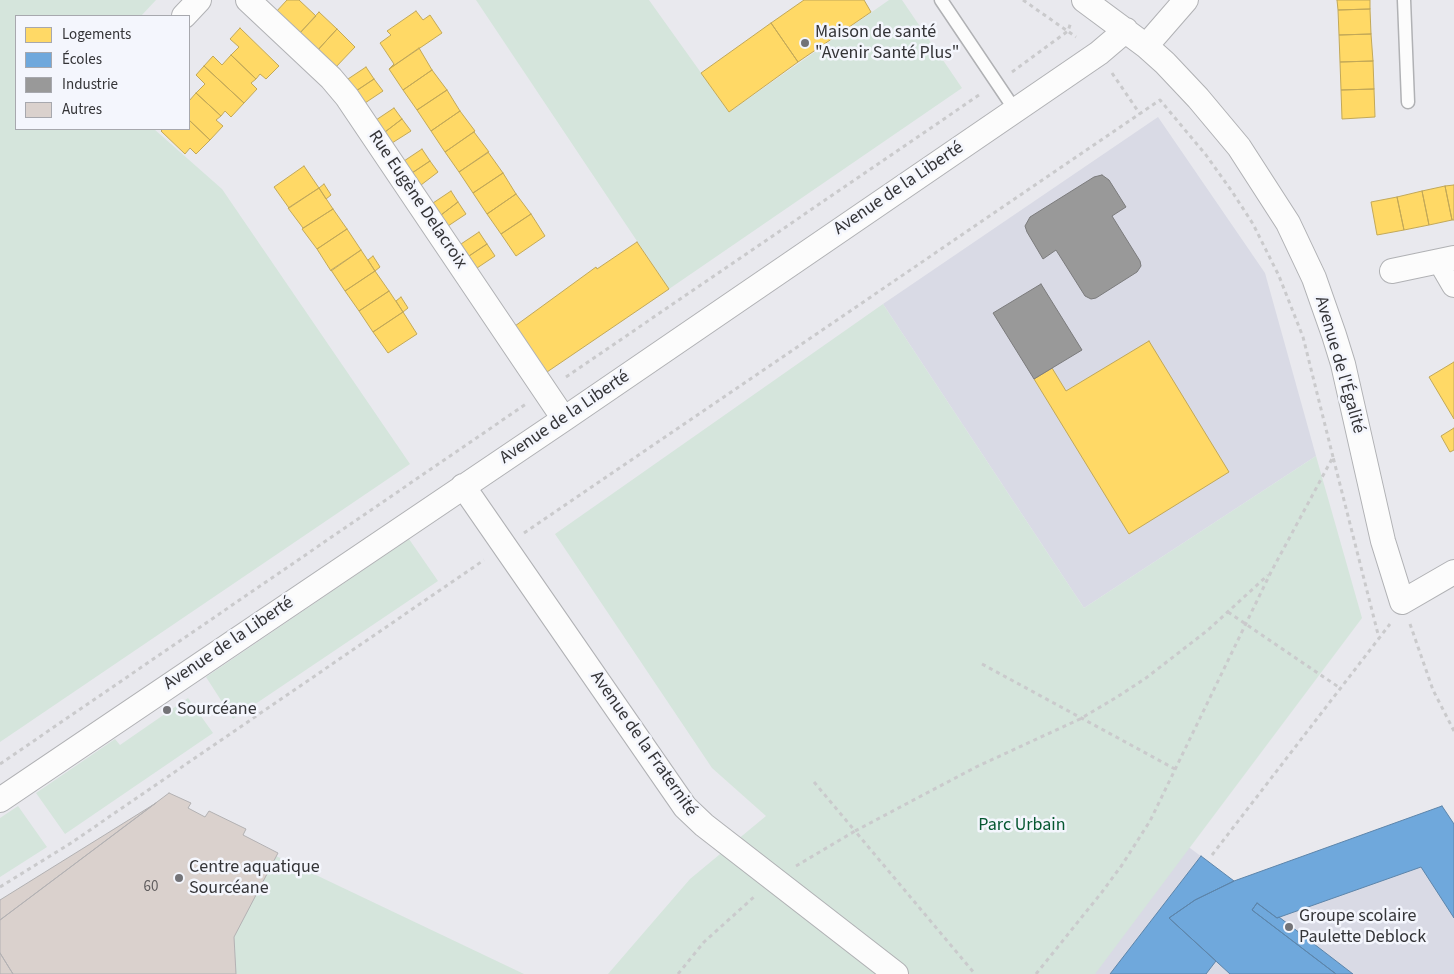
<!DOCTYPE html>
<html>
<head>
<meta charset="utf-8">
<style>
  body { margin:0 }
  #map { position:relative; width:1454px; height:974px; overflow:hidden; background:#e9e9ee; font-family:"Source Sans 3",sans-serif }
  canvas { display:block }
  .legend { position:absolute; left:15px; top:15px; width:175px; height:115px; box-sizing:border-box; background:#f4f6fd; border:1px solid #a7a8ae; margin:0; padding:6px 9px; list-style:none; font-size:15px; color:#343437 }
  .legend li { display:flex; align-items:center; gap:10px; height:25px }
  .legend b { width:25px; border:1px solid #a7a8ae }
</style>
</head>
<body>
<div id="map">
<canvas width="1454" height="974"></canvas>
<ul class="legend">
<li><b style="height:14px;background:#ffd966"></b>Logements</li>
<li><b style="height:14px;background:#6fa8dc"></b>Écoles</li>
<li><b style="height:14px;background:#999"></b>Industrie</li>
<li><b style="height:14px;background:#dad1cd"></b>Autres</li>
</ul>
</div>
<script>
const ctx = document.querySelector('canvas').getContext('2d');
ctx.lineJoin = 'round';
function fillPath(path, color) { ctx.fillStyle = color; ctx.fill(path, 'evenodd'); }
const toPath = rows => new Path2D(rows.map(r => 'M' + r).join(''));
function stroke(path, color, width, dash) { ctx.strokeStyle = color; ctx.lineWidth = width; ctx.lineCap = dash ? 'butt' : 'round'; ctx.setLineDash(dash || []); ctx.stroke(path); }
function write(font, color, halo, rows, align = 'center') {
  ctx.font = font + ' "Source Sans 3",sans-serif'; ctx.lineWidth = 5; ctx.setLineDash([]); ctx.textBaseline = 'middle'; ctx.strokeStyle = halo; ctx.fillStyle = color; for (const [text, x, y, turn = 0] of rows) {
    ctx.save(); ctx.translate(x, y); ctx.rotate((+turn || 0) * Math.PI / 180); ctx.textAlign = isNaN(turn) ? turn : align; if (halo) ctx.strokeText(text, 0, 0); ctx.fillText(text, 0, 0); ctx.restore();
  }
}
const built = toPath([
  [1158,117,1265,273,1316,456,1084,608,883,304],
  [1442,806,1454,824,1454,974,1090,974,1186,845,1234,881]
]);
const green = toPath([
  [0,0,156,0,141,16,16,16,16,129,154,129,222,189,410,464,0,742],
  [476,0,649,0,729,112,889,0,902,0,962,88,669,289],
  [883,304,1084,608,1316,456,1362,618,1095,974,608,974,690,879,766,816,712,768,555,534],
  [409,539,438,581,233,719,206,677],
  [188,698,213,733,65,834,36,793,115,739,120,745],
  [169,793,191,803,188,808,205,817,209,811,246,829,243,836,276,856,524,974,0,974,0,900,156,803],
  [18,806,47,847,0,877,0,818]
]);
const homes = toPath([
  [287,0,299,0,316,16,298,35,275,13,287,0],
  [804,0,864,0,871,12,798,62,771,23,804,0],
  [1337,0,1370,0,1370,9,1338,10,1337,0],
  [1370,9,1371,34,1339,35,1338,10,1370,9],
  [416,11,423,20,430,15,442,33,389,69,394,64,380,43,391,35,387,31,416,11],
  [319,12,337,29,316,52,298,35,319,12],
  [771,23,798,62,729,112,701,73,771,23],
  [240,28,279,66,266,79,260,74,256,79,231,55,239,47,230,39,240,28],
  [337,29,355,47,334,69,316,52,337,29],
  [1371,34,1373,61,1340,62,1339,35,1371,34],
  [419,48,432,70,403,90,389,69,419,48],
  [231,55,256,79,251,83,257,89,244,103,204,66,213,56,222,65,231,55],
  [1373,61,1374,89,1341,90,1340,62,1373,61],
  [204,66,244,103,231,117,225,111,221,116,196,93,205,84,196,75,204,66],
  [366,67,374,79,356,91,348,79,366,67],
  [432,70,447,90,417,110,403,90,432,70],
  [374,79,383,91,365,103,356,91,374,79],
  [1374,89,1375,117,1342,119,1341,90,1374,89],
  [447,90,460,111,431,131,417,110,447,90],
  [196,93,221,116,216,120,223,126,210,140,189,120,189,101,196,93],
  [394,108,402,119,385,132,376,120,394,108],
  [460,111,475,131,445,152,431,131,460,111],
  [402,119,411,131,392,143,385,132,402,119],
  [189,120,210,140,196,154,190,148,185,154,161,131,163,129,189,129,189,120],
  [474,132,489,152,459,172,445,152,474,132],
  [422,149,430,161,412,173,404,161,422,149],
  [488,152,503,173,473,193,459,172,488,152],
  [430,161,438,172,421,185,412,173,430,161],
  [304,166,319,188,289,208,274,187,304,166],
  [503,173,516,194,487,214,473,193,503,173],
  [324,184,331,195,326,199,319,188,324,184],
  [1454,185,1454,220,1452,220,1445,186,1454,185],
  [1445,186,1452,220,1429,225,1422,191,1445,186],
  [319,188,333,209,303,228,288,208,319,188],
  [451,191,458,202,441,215,433,203,451,191],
  [1422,191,1429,225,1404,230,1397,197,1422,191],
  [516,194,531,214,501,234,487,214,516,194],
  [1397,197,1404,230,1377,235,1371,202,1397,197],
  [458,202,466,214,448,226,441,215,458,202],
  [333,209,347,229,317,249,302,229,333,209],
  [531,214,545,236,516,256,501,234,531,214],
  [347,229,361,250,331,271,317,249,347,229],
  [479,232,487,244,469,256,461,244,479,232],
  [637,242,669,289,547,372,515,326,596,267,597,269,637,242],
  [487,244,495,256,477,268,469,256,487,244],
  [361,250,375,271,345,291,331,270,361,250],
  [373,256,380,267,375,271,368,260,373,256],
  [375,271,389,291,359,311,345,291,375,271],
  [389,291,403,312,373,332,359,311,389,291],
  [401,297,408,308,403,312,396,301,401,297],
  [403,312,417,334,388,353,373,332,403,312],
  [1149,341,1229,472,1129,534,1034,379,1052,368,1066,391,1149,341],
  [1454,362,1454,419,1429,377,1454,362],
  [1454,428,1454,450,1450,452,1441,436,1454,428]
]);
const schools = toPath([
  [1442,806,1454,824,1454,918,1421,867,1277,918,1257,903,1252,910,1336,974,1230,974,1169,918,1195,900,1234,881,1442,806],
  [1201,856,1234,881,1195,900,1169,918,1216,961,1206,974,1110,974,1201,856],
  [1257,903,1277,918,1279,917,1353,974,1336,974,1252,910,1257,903]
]);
const industry = toPath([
  [1102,175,1109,180,1126,207,1112,216,1140,261,1141,266,1137,272,1096,298,1091,299,1085,296,1056,250,1043,259,1027,232,1025,226,1030,217,1094,177,1102,175],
  [1041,284,1082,350,1034,379,993,313,1041,284]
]);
const building = toPath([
  [169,793,191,803,188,808,205,817,209,811,246,829,243,835,278,853,234,937,236,974,13,974,0,953,0,920,169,793],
  [156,803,0,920,0,900,156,803],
  [0,953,13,974,0,974,0,953]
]);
const path = toPath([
  [1023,0,1076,37],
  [1012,72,1068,31,1071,22],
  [1112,73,1140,114],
  [566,377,982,93],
  [524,533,1160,100,1206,155,1233,193,1253,224,1279,276,1303,337,1333,457],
  [1228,612,1340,688],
  [1410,624,1433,690,1454,731],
  [982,664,1175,769],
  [0,764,526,404],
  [814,782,855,831,976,767,1080,719,1117,697,1146,678,1208,630,1268,575],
  [1212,855,1390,624],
  [796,866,855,831,975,974],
  [0,887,71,843,484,560],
  [678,974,704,942,755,896],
  [1036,974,1102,892,1122,865,1150,821,1271,572,1333,457,1379,638]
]);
const lane = toPath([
  [941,0,1015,110],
  [1404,0,1408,102]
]);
const street = toPath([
  [248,0,331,78,347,97,564,419],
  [1084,0,1146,46,1165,63,1198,98,1239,147,1288,223,1314,278,1334,335,1343,364,1383,541,1402,602,1454,572],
  [184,16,199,0],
  [1146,46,1186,0],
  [1440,261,1454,285],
  [1392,271,1454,258],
  [463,486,685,807,704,825,896,974],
  [0,800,564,419,1099,53,1126,30]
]);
const markers = [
  [805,43,5,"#737377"],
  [167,710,5,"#737377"],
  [179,878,5,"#737377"],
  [1289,927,5,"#737377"]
];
const numberNames = [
  ["60",151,888]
];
const poiNames = [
  ["Maison de santé",815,33],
  ["\"Avenir Santé Plus\"",815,54],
  ["Sourcéane",177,710],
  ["Centre aquatique",189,868],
  ["Sourcéane",189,889],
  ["Groupe scolaire",1299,917],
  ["Paulette Deblock",1299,938]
];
const streetNames = [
  ["Avenue de la Liberté",899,189,-34],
  ["Rue Eugène Delacroix",417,200,56],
  ["Avenue de l'Égalité",1339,365,74],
  ["Avenue de la Liberté",565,418,-34],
  ["Avenue de la Liberté",229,644,-34],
  ["Avenue de la Fraternité",643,744,55]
];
const parkNames = [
  ["Parc Urbain",1022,826]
];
fillPath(built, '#d9dae5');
fillPath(green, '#d5e5dc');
fillPath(homes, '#ffd966');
stroke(homes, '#c2a858', 1);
fillPath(schools, '#6fa8dc');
stroke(schools, '#5d85aa', 1);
fillPath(industry, '#999');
stroke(industry, '#7b7b7c', 1);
fillPath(building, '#dad1cd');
stroke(building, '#b3b1b3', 1);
stroke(lane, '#b0b1b4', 15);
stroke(street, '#b0b1b4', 26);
stroke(path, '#cacacc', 3, [4, 4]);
stroke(lane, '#fcfcfc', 12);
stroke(street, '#fcfcfc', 24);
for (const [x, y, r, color] of markers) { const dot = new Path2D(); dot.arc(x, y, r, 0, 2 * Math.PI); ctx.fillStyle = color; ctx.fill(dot); stroke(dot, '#f4f6fd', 2); }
write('15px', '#5e5b5c', null, numberNames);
write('18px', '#343437', '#f4f6fd', poiNames, 'left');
write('18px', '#343437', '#f4f6fd', streetNames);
write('18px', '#065731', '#f4f6fd', parkNames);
</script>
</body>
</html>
